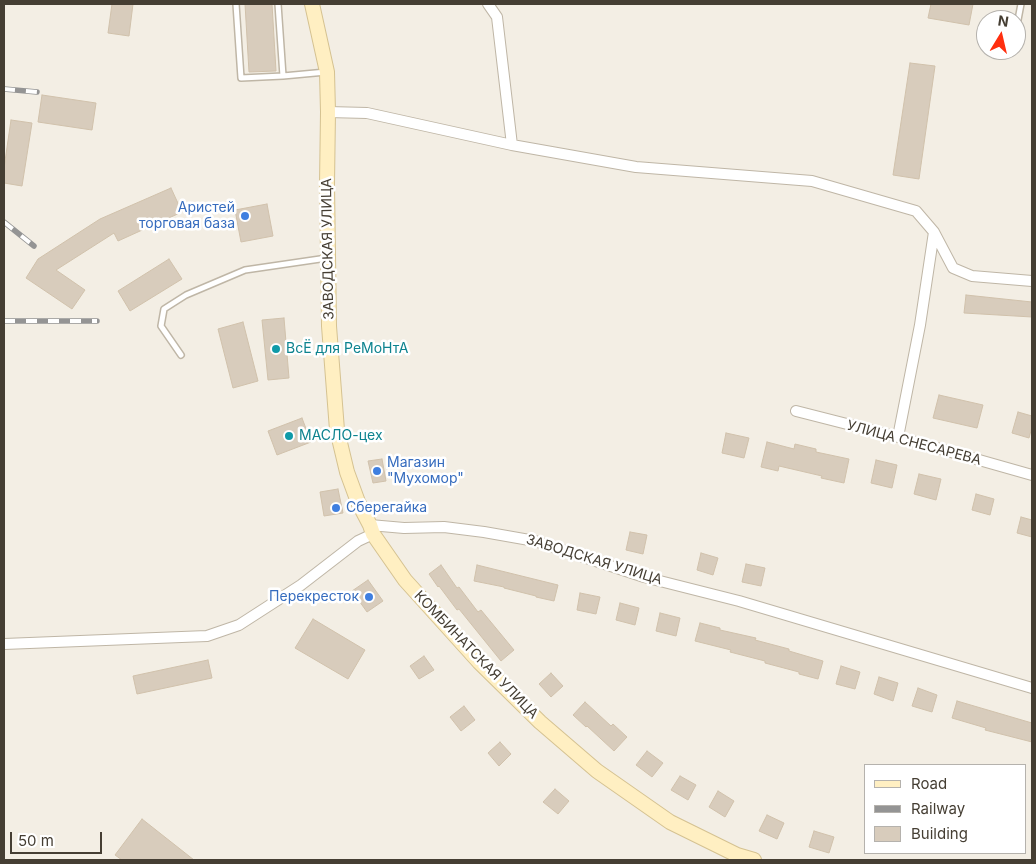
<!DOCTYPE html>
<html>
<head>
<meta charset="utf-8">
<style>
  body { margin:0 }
  #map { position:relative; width:1036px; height:864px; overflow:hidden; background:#f3eee4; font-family:Inter,sans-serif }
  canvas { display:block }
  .frame { position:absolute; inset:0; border:5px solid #453e33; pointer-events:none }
  .legend { position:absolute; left:864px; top:764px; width:162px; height:90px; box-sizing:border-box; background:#fff; border:1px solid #b5b2ad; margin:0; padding:6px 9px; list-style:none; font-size:15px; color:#453e33 }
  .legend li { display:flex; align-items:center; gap:10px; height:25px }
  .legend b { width:25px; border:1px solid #b5b2ad }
  .north { position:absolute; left:976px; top:10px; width:50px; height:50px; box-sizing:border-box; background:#fff; border:1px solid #b5b2ad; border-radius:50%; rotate:9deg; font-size:14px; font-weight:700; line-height:20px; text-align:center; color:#453e33 }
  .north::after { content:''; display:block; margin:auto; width:18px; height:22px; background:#ff2f0f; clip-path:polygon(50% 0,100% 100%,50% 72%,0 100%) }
  .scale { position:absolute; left:10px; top:832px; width:92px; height:22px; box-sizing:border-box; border:2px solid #453e33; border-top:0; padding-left:6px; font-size:15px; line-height:18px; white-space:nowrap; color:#453e33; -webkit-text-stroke:4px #fff; paint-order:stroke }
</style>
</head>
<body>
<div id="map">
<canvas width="1036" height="864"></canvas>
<div class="frame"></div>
<ul class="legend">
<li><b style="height:6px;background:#ffefc2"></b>Road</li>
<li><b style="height:6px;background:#949494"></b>Railway</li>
<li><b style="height:14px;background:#d8ccbc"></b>Building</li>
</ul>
<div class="north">N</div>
<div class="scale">50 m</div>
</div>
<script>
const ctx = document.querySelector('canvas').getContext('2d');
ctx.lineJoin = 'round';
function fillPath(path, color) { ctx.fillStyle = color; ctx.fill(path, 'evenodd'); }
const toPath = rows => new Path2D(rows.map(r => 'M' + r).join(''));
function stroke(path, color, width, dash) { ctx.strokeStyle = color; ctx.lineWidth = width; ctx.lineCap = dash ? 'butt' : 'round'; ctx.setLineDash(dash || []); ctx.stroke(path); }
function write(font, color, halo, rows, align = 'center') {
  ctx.font = font + ' Inter,sans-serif'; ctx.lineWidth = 5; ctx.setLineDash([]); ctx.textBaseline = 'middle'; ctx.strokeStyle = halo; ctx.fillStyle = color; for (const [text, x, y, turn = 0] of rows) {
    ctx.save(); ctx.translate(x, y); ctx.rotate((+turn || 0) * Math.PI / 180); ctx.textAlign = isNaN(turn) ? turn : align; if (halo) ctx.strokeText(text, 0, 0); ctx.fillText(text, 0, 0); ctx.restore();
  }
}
const building = toPath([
  [112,4,133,4,129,36,108,33,112,4],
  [245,4,272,4,276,71,249,72,245,4],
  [931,4,973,4,969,25,928,18,931,4],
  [910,63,935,66,919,179,893,175,910,63],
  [42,95,96,103,92,130,38,122,42,95],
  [11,120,32,123,22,186,4,183,4,168,11,120],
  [171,188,182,212,118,241,114,233,56,270,85,290,72,309,26,278,38,259,100,219,171,188],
  [267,204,273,236,241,242,235,210,267,204],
  [169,259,182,279,130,311,118,291,169,259],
  [966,295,1032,302,1032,317,964,313,966,295],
  [284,318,289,378,268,380,262,320,284,318],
  [243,322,258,381,233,388,218,329,243,322],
  [939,395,983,405,977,428,933,418,939,395],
  [1018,412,1032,416,1032,427,1029,438,1012,433,1018,412],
  [302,418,311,442,277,455,268,431,302,418],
  [726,433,749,438,744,458,722,453,726,433],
  [767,442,794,449,795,444,816,449,816,452,849,459,844,483,821,478,822,476,779,466,778,471,761,467,767,442],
  [382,459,386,481,373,483,368,461,382,459],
  [876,460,897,465,892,488,871,483,876,460],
  [919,474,941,479,936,500,914,494,919,474],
  [338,489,343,513,324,516,320,492,338,489],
  [976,494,994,499,990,515,972,510,976,494],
  [1021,517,1032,520,1032,537,1017,533,1021,517],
  [630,532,647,535,643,554,626,550,630,532],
  [701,553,718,558,713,575,697,570,701,553],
  [746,564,765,568,761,586,742,582,746,564],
  [441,565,457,588,459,587,478,612,481,610,514,650,501,661,459,609,457,610,439,586,438,587,429,574,441,565],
  [477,565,558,585,554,601,536,597,536,596,504,588,504,587,474,581,477,565],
  [368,580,383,601,367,612,352,591,368,580],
  [580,593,600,597,596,614,577,610,580,593],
  [620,603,639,608,635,625,616,620,620,603],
  [660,613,680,618,676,636,656,631,660,613],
  [313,619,365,650,348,679,295,648,313,619],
  [700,623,720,628,720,630,756,638,755,640,789,649,789,651,823,661,818,679,799,674,799,672,765,663,765,661,730,652,731,650,695,641,700,623],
  [424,656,434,670,419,679,410,666,424,656],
  [208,660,212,678,137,694,133,676,208,660],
  [841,666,860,672,855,689,836,684,841,666],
  [551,673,563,686,551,697,539,684,551,673],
  [879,677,898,683,893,701,874,694,879,677],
  [918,688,937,695,932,712,912,706,918,688],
  [957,701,1032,723,1032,742,985,730,986,728,952,718,957,701],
  [585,702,611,726,613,724,627,737,614,751,587,726,586,727,573,715,585,702],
  [464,706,475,720,461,731,450,717,464,706],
  [500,742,511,754,499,766,488,753,500,742],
  [647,751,663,763,652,777,636,765,647,751],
  [680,776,696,785,688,800,671,790,680,776],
  [555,789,569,801,558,814,543,802,555,789],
  [718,791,734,801,725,817,709,807,718,791],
  [767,815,784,823,777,839,759,831,767,815],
  [142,819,194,860,122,860,115,855,142,819],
  [814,831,834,837,829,853,809,847,814,831]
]);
const service = toPath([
  [236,4,241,78,283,76,326,72],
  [278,4,283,76],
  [1017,25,1021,4],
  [181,355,161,326,164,309,186,295,245,270,327,258]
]);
const minor = toPath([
  [488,4,497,17,512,145],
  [328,112,367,113,512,145,636,167,812,181,916,211,934,232,953,268,972,276,1032,281],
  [796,411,898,437,1032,475],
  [898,437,920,325,934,232],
  [370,525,404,528,444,527,484,532,535,541,644,577,739,601,1032,688],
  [4,644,207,636,239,625,301,585,358,541,373,534]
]);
const secondary = toPath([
  [312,4,327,72,328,112,327,184,329,326,337,430,347,472,358,502,370,525,373,534,405,580,479,662,540,722,597,771,670,822,737,855,754,860]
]);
const rail = toPath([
  [4,89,37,92],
  [4,222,34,246],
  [4,321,97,321]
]);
const markers = [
  [245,216,5,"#3f7fe0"],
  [276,349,5,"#0f9aa8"],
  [289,436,5,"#0f9aa8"],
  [377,471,5,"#3f7fe0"],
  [336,508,5,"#3f7fe0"],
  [369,597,5,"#3f7fe0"]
];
const shopNames = [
  ["Аристей",235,208],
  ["торговая база",235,224],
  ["Магазин",387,463,"left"],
  ["\"Мухомор\"",387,479,"left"],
  ["Сберегайка",346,508,"left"],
  ["Перекресток",359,597]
];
const streetNames = [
  ["ЗАВОДСКАЯ УЛИЦА",328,249,-91],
  ["УЛИЦА СНЕСАРЕВА",914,443,15],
  ["ЗАВОДСКАЯ УЛИЦА",594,560,17],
  ["КОМБИНАТСКАЯ УЛИЦА",476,655,46]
];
const cultureNames = [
  ["ВсЁ для РеМоНтА",286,349],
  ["МАСЛО-цех",299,436]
];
fillPath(building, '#d8ccbc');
stroke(building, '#d0c1ab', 1);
stroke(service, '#bfb6a6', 8);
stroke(minor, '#bfb6a6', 12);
stroke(secondary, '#d5c291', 16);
stroke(service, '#fff', 5);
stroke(minor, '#fff', 10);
stroke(secondary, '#ffefc2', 14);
stroke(rail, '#949494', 5.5);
stroke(rail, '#fff', 4, [11]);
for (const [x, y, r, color] of markers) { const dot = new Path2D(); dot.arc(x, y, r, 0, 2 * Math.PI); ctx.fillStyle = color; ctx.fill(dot); stroke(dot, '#fff', 2); }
write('14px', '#366cbe', '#fff', shopNames, 'right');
write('14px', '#453e33', '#fff', streetNames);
write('14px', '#0d838f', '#fff', cultureNames, 'left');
</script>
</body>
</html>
